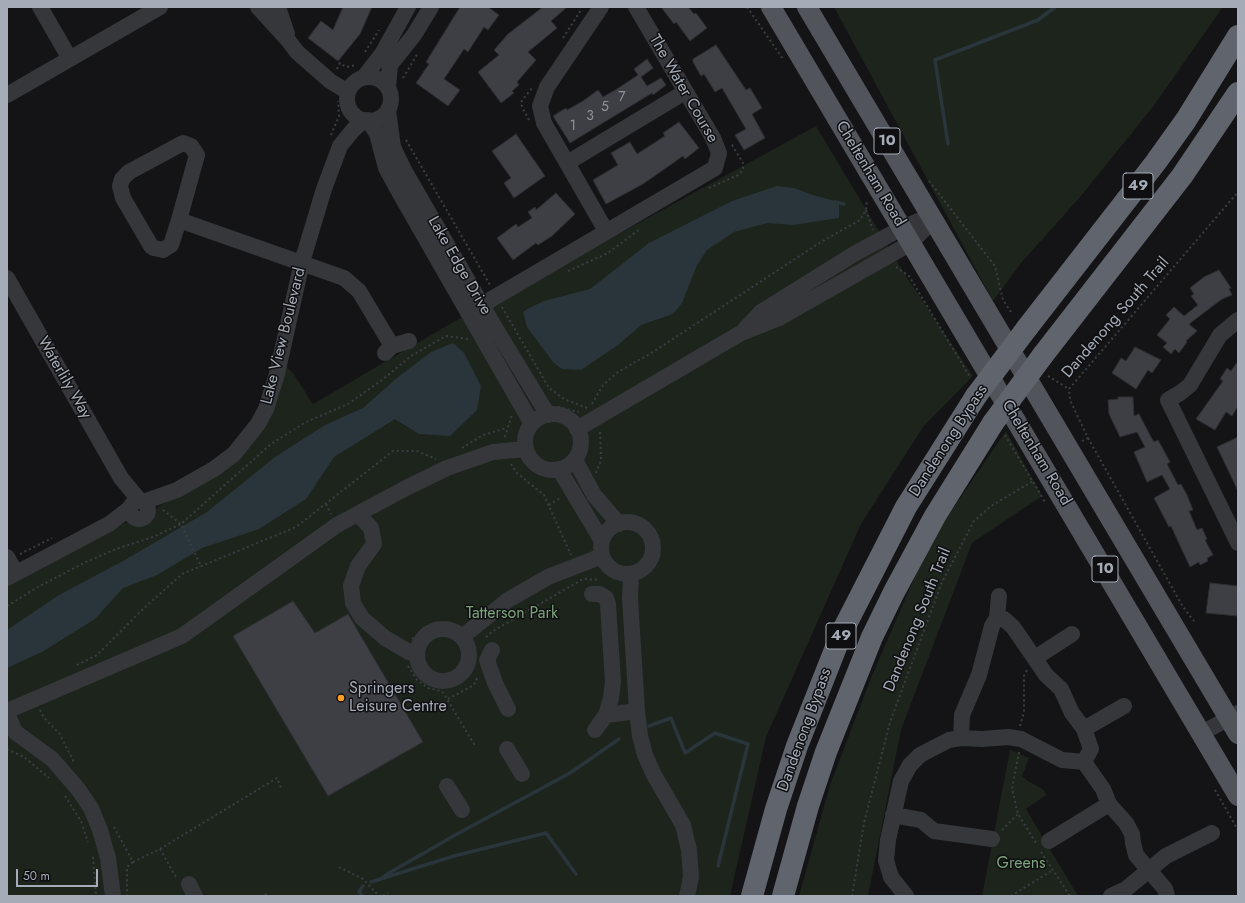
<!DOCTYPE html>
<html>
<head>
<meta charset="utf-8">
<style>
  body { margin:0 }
  #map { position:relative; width:1245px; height:903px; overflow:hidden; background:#141416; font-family:Jost,sans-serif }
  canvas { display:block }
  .frame { position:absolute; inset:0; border:8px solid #a5acb8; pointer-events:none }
  .scale { position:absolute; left:16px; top:869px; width:82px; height:18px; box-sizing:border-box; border:2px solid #a5acb8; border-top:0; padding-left:5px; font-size:12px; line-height:14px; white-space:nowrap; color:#a5acb8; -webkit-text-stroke:3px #0f0f11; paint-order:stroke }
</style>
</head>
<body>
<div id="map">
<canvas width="1245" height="903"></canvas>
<div class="frame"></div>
<div class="scale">50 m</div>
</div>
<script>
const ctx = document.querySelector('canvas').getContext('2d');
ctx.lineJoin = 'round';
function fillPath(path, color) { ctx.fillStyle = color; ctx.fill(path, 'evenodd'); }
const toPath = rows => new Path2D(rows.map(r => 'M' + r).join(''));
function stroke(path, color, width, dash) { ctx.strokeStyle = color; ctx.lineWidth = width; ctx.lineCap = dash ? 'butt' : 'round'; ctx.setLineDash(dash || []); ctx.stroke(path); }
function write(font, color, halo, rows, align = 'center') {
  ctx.font = font + ' Jost,sans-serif'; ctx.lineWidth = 3; ctx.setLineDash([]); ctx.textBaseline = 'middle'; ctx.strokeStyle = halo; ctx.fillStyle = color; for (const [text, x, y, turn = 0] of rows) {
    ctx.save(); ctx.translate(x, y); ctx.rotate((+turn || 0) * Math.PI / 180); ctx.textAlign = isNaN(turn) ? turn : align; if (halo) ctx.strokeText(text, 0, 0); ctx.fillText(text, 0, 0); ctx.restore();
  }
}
const green = toPath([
  [834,7,1223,7,1152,108,1081,196,1022,262,993,301],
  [816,126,904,273,973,376,923,427,861,524,766,737,730,896,7,896,7,584,120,525,125,523,137,524,146,522,159,506,215,476,286,366,293,373,313,404,455,321,500,299],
  [1006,431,1042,496,972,543,901,730,868,896,799,896,830,785,871,678,930,542],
  [1010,750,1029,758,1022,776,1028,781,1044,790,1046,795,1026,809,1078,896,982,896]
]);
const water = toPath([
  [777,186,794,188,813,195,839,202,839,218,793,225,767,223,734,232,707,250,697,265,682,303,673,314,641,325,618,345,581,370,562,369,553,362,527,327,523,312,529,308,544,301,590,289,649,243,732,201],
  [453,343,464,353,481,386,477,410,450,436,419,434,395,419,334,457,306,499,259,529,202,548,157,575,123,588,95,619,42,652,7,668,7,630,59,595,123,561,207,512,275,457,325,425,363,408,398,377,431,352]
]);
const stream = toPath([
  [948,144,935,60,1038,20,1055,7],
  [835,202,844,204],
  [649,726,671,718,685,753,715,733,748,744,718,866],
  [382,878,389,873,457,834,570,773,619,739],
  [371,882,454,856,546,833,576,874],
  [362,896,359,892,363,886]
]);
const building = toPath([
  [343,7,372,7,360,34,338,61,308,38,321,21,333,30,343,7],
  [460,7,488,7,499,15,488,30,484,27,468,52,464,49,444,79,460,90,448,106,416,83,429,64,426,62,460,7],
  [543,7,567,7,551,21,557,28,528,52,536,60,517,82,519,85,512,91,514,93,501,103,478,72,499,55,494,50,508,34,543,7],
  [661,7,688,7,694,14,696,13,707,28,690,41,676,22,674,24,661,7],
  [716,45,746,90,750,88,762,108,752,114,765,138,744,150,735,135,746,129,722,88,715,92,704,74,701,76,693,62,693,59,716,45],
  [647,59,653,68,641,77,647,86,661,78,666,85,653,95,652,93,570,143,553,116,566,108,567,110,583,101,598,90,603,97,617,89,638,75,634,69,647,59],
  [679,122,699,148,685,159,683,156,643,184,606,204,593,180,618,165,611,153,630,142,637,154,665,136,663,133,679,122],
  [516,134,545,176,514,198,504,183,511,178,492,151,516,134],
  [556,193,575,214,552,236,538,245,536,243,513,260,497,238,516,224,518,227,532,218,528,212,535,207,536,210,556,193],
  [1219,270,1231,288,1229,289,1232,295,1222,299,1189,324,1197,331,1186,341,1187,342,1179,353,1175,349,1171,354,1163,347,1167,343,1157,335,1170,319,1166,315,1174,307,1184,316,1198,305,1191,296,1194,294,1190,288,1204,277,1219,270],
  [1135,347,1161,360,1152,373,1148,370,1136,389,1112,373,1121,358,1126,361,1135,347],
  [1238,361,1238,406,1232,416,1226,412,1215,430,1196,419,1223,381,1220,379,1227,368,1231,371,1238,361],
  [1118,397,1133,397,1134,416,1139,414,1151,437,1154,442,1158,440,1170,462,1167,464,1178,485,1181,484,1187,495,1193,510,1189,511,1197,530,1202,528,1207,539,1205,540,1213,555,1207,558,1208,561,1200,565,1199,562,1190,567,1171,526,1169,527,1154,498,1170,489,1162,475,1147,482,1134,452,1145,447,1137,432,1120,437,1109,414,1108,400,1118,399,1118,397],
  [1238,437,1238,491,1217,447,1238,437],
  [1210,583,1238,586,1238,616,1206,613,1210,583],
  [293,601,315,633,348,614,423,742,328,796,233,636,293,601]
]);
const path = toPath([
  [747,7,783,59],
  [563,38,581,10],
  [365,52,379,30],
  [337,69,340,63,346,67,356,65],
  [403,78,418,53],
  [529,120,522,107,521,102,532,88],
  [331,135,339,116,338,101],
  [406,140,490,285],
  [929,181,995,266,1003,300,1011,312],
  [709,188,738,175,743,170,743,163,732,145,730,146],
  [866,210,873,230],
  [896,267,909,276,970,377],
  [568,271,608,253,640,229],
  [502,307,549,388,564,399,587,408],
  [1048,376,1069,389],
  [592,404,603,385,618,372,653,352,821,242,860,220,866,210,867,200],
  [558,407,579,412],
  [1005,435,1045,502],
  [505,437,512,415],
  [1088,438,1183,607,1194,621],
  [1082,441,1088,438,1070,400,1069,389,1238,192],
  [462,448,483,435,507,428],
  [511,464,517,473,544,495,571,555],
  [596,473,601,460,600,430],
  [326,504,331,514],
  [549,505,560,498],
  [163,510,181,524,201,566],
  [20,554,52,538],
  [7,606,38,587,86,562,116,549,153,537,181,524,271,444,306,422,348,404,382,380,411,356,446,336,468,339],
  [486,637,493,631,583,579,599,580],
  [412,639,432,626,441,625],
  [77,665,97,655,143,609,182,574,296,527,393,451,417,451,436,459],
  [408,666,417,680,428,688,441,691,444,694,475,746],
  [448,699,474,685,478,676],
  [40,710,44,718,59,733,74,762],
  [1020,726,1024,712,1024,676,1027,670],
  [7,749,24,757,49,778],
  [1019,752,1012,789,1018,814,1036,843],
  [1215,790,1238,830],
  [65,796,82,823],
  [83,827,88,842],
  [114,827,133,862,127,867,127,895],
  [1002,830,1018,814],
  [160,849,177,879],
  [1041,852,1070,896],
  [93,857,96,896],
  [133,862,160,849,277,778,282,790],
  [339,867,363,879,379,896],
  [265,894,267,896],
  [383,896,388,893],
  [852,896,864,823,890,722,942,582,974,521,991,506,1033,481],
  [1011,896,1053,870]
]);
const minor = toPath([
  [40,7,70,59],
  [258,7,288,40,297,52,330,81,348,92],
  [278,7,287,34],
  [601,7,547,87,540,106,544,123,606,231],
  [364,77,382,54,408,7],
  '347 99a22 22 0 1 1 44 0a22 22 0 1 1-44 0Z',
  [388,87,390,65,414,35,431,7],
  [7,95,160,7],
  [388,110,393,147,404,170,494,326,548,415],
  [368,120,377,134,386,168,403,199,532,424],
  [567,163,685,92],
  [179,220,171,245,163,250,154,248,151,246,123,198,120,186,122,179,129,172,183,143,191,146,197,155,179,220,344,278,359,291,392,346],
  [7,278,121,478,140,501],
  [468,313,715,168,719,153,713,138,636,7],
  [1238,320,1220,335,1190,385,1180,393,1168,400,1238,543],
  [745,329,761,312,854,254,902,228,931,216],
  [385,353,392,346,409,341],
  '525 442a28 28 0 1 1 56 0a28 28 0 1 1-56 0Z',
  [577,429,741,333,779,318,911,243,933,220],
  [575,460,594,495,619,524],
  [559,469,602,541],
  '130 510a9 9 0 1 1 18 0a9 9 0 1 1-18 0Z',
  [143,502,177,490,214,469,234,454,258,424,266,409,277,374,302,262,324,189,340,146,353,130,364,120],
  [358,514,371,528,374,544,358,566,351,586,353,603,362,618,385,638,409,652,417,654],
  '601 548a26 26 0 1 1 52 0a26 26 0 1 1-52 0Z',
  [7,557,16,573],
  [7,578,109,524,130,508],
  [592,594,599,594,606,598,608,604,613,682,611,698,606,715],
  [997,618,999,596],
  '417 655a26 26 0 1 1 52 0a26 26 0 1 1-52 0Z',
  [462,637,508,600,548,577,602,556],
  [492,650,487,660,495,683,508,709],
  [1035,658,1072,634],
  [7,711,182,636,337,525,406,488,447,468,493,452,526,449],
  [637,711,640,736,645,755,654,775,683,825,689,850,691,877,687,896],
  [7,713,15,732,52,759,78,789,91,808,100,830,108,858,113,896],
  [1084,729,1124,706],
  [595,730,606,715,637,711,630,599,631,574],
  [1202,733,1238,713],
  [961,738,962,715,979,675,992,626,997,618,1004,619,1013,627,1046,675,1061,689,1072,713,1084,729,1091,749,1084,762],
  [507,749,522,774],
  [447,786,462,810],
  [893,815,921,820,934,831,992,839],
  [1049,841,1109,804],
  [189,884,195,896],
  [906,896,891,877,886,860,888,840,901,781,910,765,920,755,949,740,961,738,982,739,1008,737,1021,739,1062,760,1084,762,1103,789,1109,804,1126,823,1132,834,1133,843,1136,855,1165,889,1167,896],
  [1111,896,1126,889,1166,856,1212,833]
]);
const major = toPath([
  [771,7,1238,796],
  [807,7,1238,734]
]);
const highway = toPath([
  [1027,328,1156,162,1186,120,1238,36],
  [1043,355,1182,176,1238,93],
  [752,896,776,809,797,746,842,632,906,507,976,396],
  [783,896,808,806,826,752,872,637,894,592,935,516,993,423]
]);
const highwayBridge = toPath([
  [976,396,1027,328],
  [993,423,1043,355]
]);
const markers = [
  [341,698,4,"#ff9e23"]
];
const numberNames = [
  ["7",622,98],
  ["5",605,108],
  ["3",590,117],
  ["1",573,127]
];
const shields = [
  [887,141,26],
  [1138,186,30],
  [1105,569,26],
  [841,636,30]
];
const shieldNames = [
  ["10",887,141],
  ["49",1138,186],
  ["10",1105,569],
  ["49",841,636]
];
const streetNames = [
  ["The Water Course",683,89,60],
  ["Cheltenham Road",870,174,59],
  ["Lake Edge Drive",459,266,60],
  ["Dandenong South Trail",1116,318,-49],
  ["Lake View Boulevard",284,336,-76],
  ["Waterlily Way",64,378,60],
  ["Dandenong Bypass",949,441,-57],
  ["Cheltenham Road",1036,453,59],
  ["Dandenong South Trail",918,620,-68],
  ["Dandenong Bypass",805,730,-70]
];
const parkNames = [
  ["Tatterson Park",512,614],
  ["Greens",1021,864]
];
const poiNames = [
  ["Springers",349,689],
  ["Leisure Centre",349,707]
];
fillPath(green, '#1c241c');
fillPath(water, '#29353b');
stroke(stream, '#29353b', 3.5);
fillPath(building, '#3e3f44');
stroke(building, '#2e2e32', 1);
stroke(path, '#3b3e43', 2, [2, 3]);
stroke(minor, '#35373b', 16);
stroke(major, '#51545b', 20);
stroke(highway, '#60656d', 22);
stroke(highwayBridge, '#60656d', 22);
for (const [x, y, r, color] of markers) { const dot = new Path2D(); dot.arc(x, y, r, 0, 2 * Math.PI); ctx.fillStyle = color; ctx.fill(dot); stroke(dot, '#0f0f11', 1.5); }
write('14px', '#8b919b', null, numberNames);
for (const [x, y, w] of shields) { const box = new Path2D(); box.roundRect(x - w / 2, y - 13, w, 26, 3); ctx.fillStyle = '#0f0f11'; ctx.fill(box); stroke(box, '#a5acb8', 1); }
write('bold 15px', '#a5acb8', null, shieldNames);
write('16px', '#a5acb8', '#0f0f11', streetNames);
write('16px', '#7ca47a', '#0f0f11', parkNames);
write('16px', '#a5acb8', '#0f0f11', poiNames, 'left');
</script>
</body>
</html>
